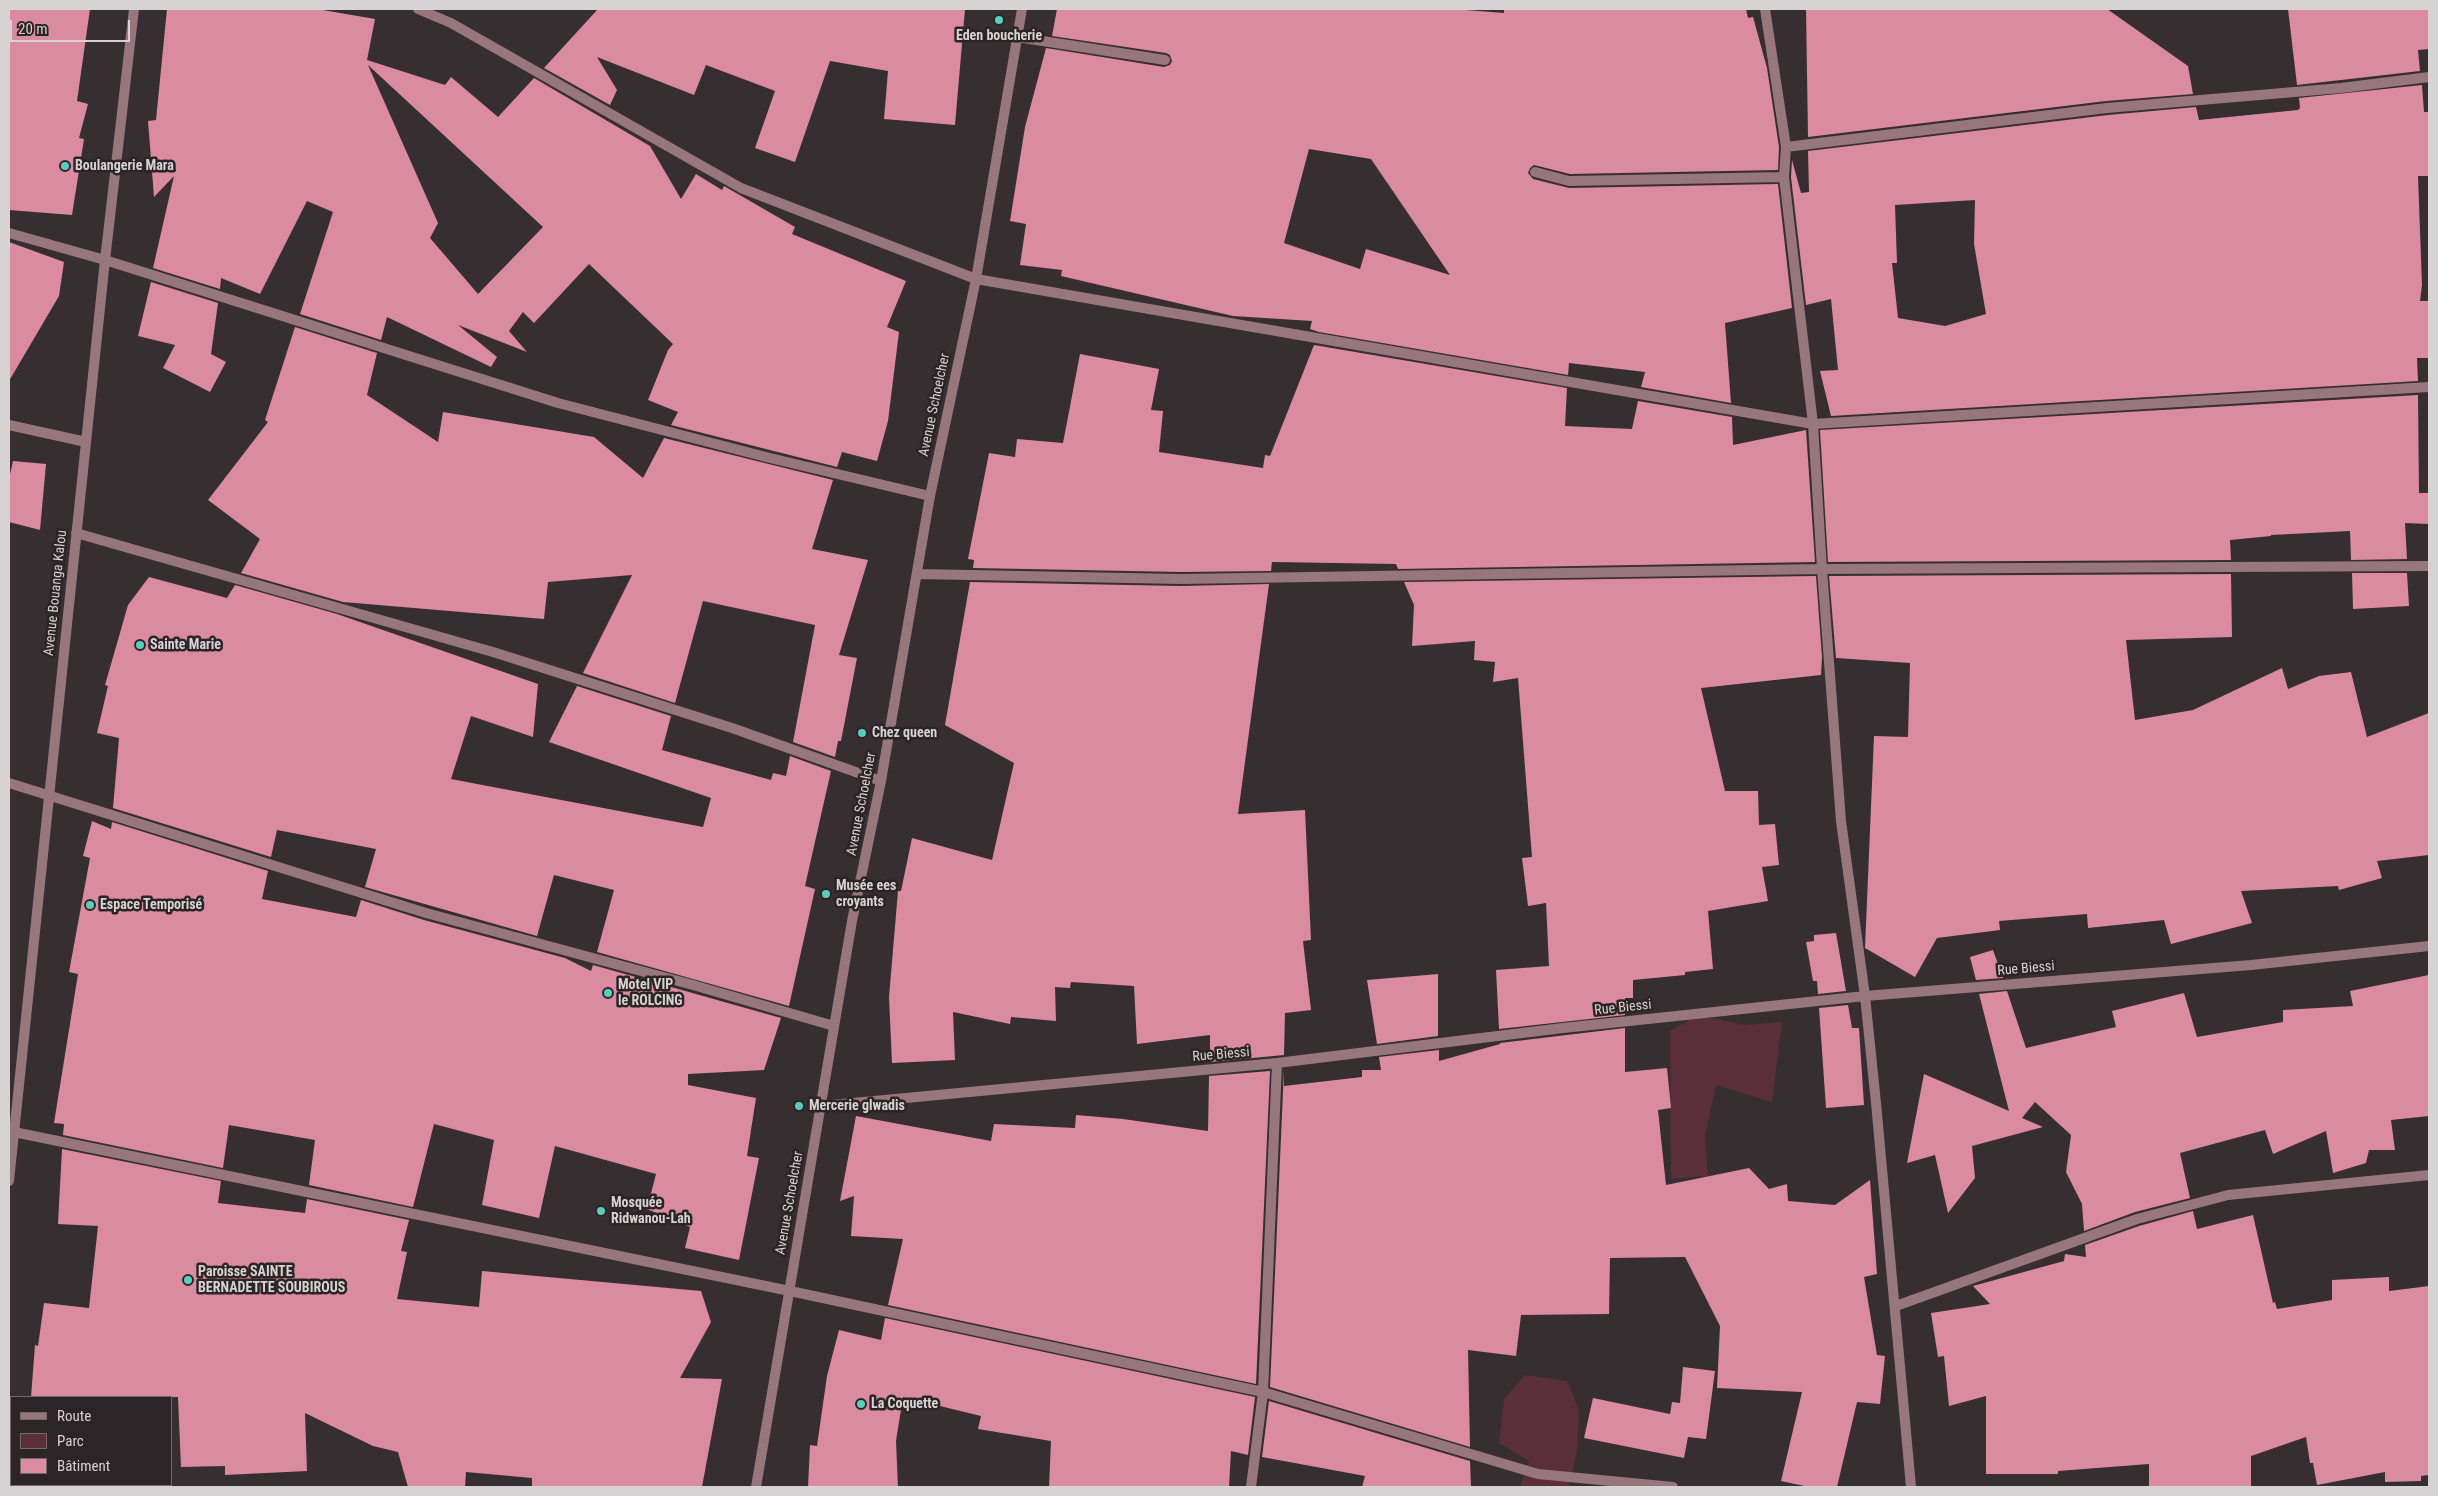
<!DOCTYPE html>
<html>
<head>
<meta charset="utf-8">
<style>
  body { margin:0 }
  #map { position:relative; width:2438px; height:1496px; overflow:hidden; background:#362e30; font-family:"Roboto Condensed",sans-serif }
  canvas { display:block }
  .frame { position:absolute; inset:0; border:10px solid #d7d2d3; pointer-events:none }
  .legend { position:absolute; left:10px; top:1396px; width:162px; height:90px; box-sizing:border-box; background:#2c2426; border:1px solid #706a6b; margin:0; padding:6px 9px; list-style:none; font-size:15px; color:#d7d2d3 }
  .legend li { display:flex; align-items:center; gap:10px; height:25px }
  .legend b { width:25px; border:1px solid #706a6b }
  .scale { position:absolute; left:10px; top:20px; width:120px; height:22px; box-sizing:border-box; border:2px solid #d7d2d3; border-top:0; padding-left:6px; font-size:15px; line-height:18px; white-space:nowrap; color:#d7d2d3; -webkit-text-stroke:4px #2c2426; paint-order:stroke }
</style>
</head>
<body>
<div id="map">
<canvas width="2438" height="1496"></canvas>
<div class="frame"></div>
<ul class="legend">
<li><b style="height:6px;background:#98767e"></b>Route</li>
<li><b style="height:14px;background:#5a2f3b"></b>Parc</li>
<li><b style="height:14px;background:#da8ba0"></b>Bâtiment</li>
</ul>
<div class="scale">20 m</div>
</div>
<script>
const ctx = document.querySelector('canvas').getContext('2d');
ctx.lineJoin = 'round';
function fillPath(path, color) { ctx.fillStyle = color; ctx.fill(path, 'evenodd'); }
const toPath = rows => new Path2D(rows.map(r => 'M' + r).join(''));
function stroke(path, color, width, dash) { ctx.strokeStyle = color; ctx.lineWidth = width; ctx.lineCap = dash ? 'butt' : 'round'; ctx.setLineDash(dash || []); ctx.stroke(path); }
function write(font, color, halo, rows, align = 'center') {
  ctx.font = font + ' "Roboto Condensed",sans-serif'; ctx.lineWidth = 5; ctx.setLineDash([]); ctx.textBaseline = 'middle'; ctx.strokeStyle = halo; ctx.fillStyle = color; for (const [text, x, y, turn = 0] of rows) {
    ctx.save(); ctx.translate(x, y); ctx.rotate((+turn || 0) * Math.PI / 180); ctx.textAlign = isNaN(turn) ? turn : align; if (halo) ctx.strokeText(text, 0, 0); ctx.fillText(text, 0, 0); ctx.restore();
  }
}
const green = toPath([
  [1698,1015,1744,1025,1782,1022,1772,1102,1716,1085,1705,1135,1708,1176,1671,1179,1670,1031],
  [1525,1375,1567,1381,1579,1410,1577,1451,1569,1487,1520,1487,1529,1461,1499,1443,1504,1399]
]);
const building = toPath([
  [9,9,90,9,77,101,88,104,79,138,84,139,72,215,9,210],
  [167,9,317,9,375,19,367,60,445,85,451,77,498,117,534,78,650,146,681,199,696,174,722,190,724,186,795,227,792,234,906,281,887,327,899,332,888,421,877,461,842,452,837,467,671,425,678,412,648,400,668,350,673,344,589,264,534,323,523,312,509,331,527,352,458,325,497,357,491,367,387,317,381,340,300,314,333,212,307,201,260,294,221,278,220,289,153,268,174,176,154,197,148,121,156,120],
  [368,65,543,227,478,294,430,238,438,223],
  [598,9,965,9,955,125,884,119,888,71,830,61,795,162,755,148,775,91,706,65,694,95,597,57,617,90,610,105,544,68],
  [1057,9,1453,9,1504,13,1504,9,1746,9,1748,18,1753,17,1767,68,1779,147,1778,170,1570,174,1534,165,1530,168,1528,173,1533,179,1569,188,1778,184,1792,308,1725,323,1731,403,1641,387,1645,372,1569,363,1568,375,1319,332,1310,329,1312,321,1233,316,1061,276,1062,270,1020,265,1026,224,1010,221,1025,127,1046,48,1164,67,1170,65,1172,61,1170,55,1166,53,1052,36],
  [1309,149,1371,159,1450,275,1366,249,1360,269,1284,243],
  [1806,9,2107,9,2188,66,2193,94,2106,101,1808,137],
  [2288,9,2429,9,2429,49,2418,50,2420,71,2297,85],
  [2422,85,2424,112,2429,112,2429,176,2418,176,2422,285,2420,301,2429,301,2429,358,2417,358,2418,381,1831,416,1820,371,1838,370,1831,299,1806,305,1791,177,1792,160,1801,193,1809,192,1808,151,2108,115,2196,107,2199,120,2298,110,2300,108,2299,98],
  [1975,200,1974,244,1986,314,1945,326,1898,318,1892,263,1897,263,1895,205],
  [9,242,64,262,59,296,9,381],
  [151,282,218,303,211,354,226,362,210,392,163,368,175,345,138,336],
  [295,327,377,353,367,395,438,442,443,412,594,437,643,478,664,438,833,480,812,549,868,560,839,655,857,658,841,741,838,741,835,757,793,742,815,625,703,601,675,703,583,673,632,575,548,582,544,619,343,602,241,573,260,539,208,500,268,422,265,420],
  [1314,345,1567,388,1565,426,1632,429,1638,401,1732,417,1733,445,1806,430,1815,562,1398,569,1396,564,1272,562,1271,571,1181,572,973,568,974,560,968,559,989,453,1015,457,1017,439,1063,443,1080,354,1159,369,1151,410,1163,411,1159,452,1263,468,1265,455,1270,456],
  [2418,395,2419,493,2429,493,2429,524,2405,523,2407,559,2351,560,2350,531,2271,535,2271,536,2230,540,2231,560,1828,562,1820,430],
  [13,461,46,464,40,530,9,522,9,479],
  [2352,573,2407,573,2409,606,2353,609],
  [2231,574,2232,637,2126,640,2135,720,2193,710,2282,668,2288,689,2319,676,2351,672,2367,737,2429,713,2429,855,2377,861,2382,878,2339,890,2338,886,2241,891,2252,923,2171,944,2164,920,2088,928,2087,914,1999,921,2000,930,1937,938,1915,977,1865,948,1874,736,1908,737,1910,663,1836,658,1829,576],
  [1816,576,1822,657,1821,675,1701,688,1725,791,1758,791,1759,825,1775,824,1779,865,1762,867,1768,901,1708,911,1713,969,1685,972,1685,975,1633,980,1633,998,1625,998,1625,1015,1499,1029,1496,970,1549,966,1546,903,1528,906,1522,858,1532,857,1518,678,1493,682,1495,662,1474,660,1475,641,1412,646,1414,605,1404,582],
  [149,577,227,598,235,585,337,614,538,684,533,737,471,716,451,779,703,827,711,798,549,742,577,686,671,716,662,750,771,780,773,773,786,776,790,756,831,771,805,886,815,889,789,1006,597,952,614,890,554,875,537,936,365,887,376,849,277,830,271,857,113,808,119,738,97,733,108,686,105,685,128,605],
  [970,582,1181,586,1269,584,1238,814,1305,810,1311,940,1303,941,1311,1010,1285,1013,1284,1055,1210,1062,1210,1035,1137,1044,1134,986,1071,982,1070,988,1055,987,1056,1021,1011,1017,1010,1024,953,1012,955,1060,892,1063,889,997,898,891,901,891,912,838,992,860,1014,763,945,725],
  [92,821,111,829,112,822,268,871,262,899,356,917,361,900,424,920,565,958,591,971,593,965,781,1018,764,1070,688,1074,688,1085,756,1098,747,1156,759,1158,739,1260,685,1248,690,1227,647,1209,656,1174,555,1146,539,1218,482,1205,494,1140,434,1124,413,1207,309,1185,315,1140,229,1125,223,1168,63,1135,64,1124,54,1123,78,974,69,972,90,858,83,856],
  [1836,933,1846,991,1818,994,1817,981,1813,981,1806,942,1814,941,1814,935],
  [1993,950,2003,978,1976,980,1970,957],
  [1438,974,1438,1036,1377,1044,1367,980],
  [2429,975,2429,1116,2391,1120,2395,1150,2369,1150,2366,1163,2333,1173,2326,1131,2273,1154,2265,1130,2180,1153,2190,1198,2135,1212,2084,1231,2082,1204,2066,1172,2071,1135,2035,1102,2022,1118,2043,1127,1972,1146,1975,1178,1948,1213,1935,1155,1907,1163,1924,1074,2009,1111,1979,994,2007,991,2026,1048,2116,1027,2112,1011,2184,993,2197,1037,2283,1022,2283,1010,2353,1006,2350,991],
  [1848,1005,1852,1028,1859,1028,1864,1105,1826,1108,1819,1008],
  [1625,1028,1625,1072,1667,1068,1671,1108,1658,1110,1666,1185,1749,1168,1769,1189,1787,1184,1788,1201,1835,1205,1870,1180,1877,1274,1864,1277,1877,1355,1885,1356,1880,1404,1857,1402,1837,1487,1809,1487,1781,1481,1802,1392,1717,1388,1720,1326,1685,1257,1610,1258,1609,1314,1521,1315,1516,1356,1468,1350,1470,1447,1270,1387,1284,1069,1284,1086,1362,1077,1362,1070,1381,1070,1379,1057,1439,1050,1439,1061,1500,1044,1500,1043],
  [1270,1071,1256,1384,888,1305,903,1239,851,1236,854,1196,840,1201,856,1116,991,1141,994,1124,1075,1128,1076,1115,1123,1119,1208,1131,1209,1076],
  [62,1149,221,1181,218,1203,305,1213,307,1199,409,1220,401,1251,407,1252,397,1299,479,1307,482,1271,701,1291,711,1322,680,1378,722,1379,702,1487,532,1487,532,1478,466,1472,465,1487,408,1487,398,1452,373,1446,305,1413,307,1471,225,1475,225,1466,181,1467,178,1397,31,1397,35,1345,38,1346,44,1303,89,1308,98,1226,58,1224],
  [2193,1211,2197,1229,2253,1215,2273,1303,2275,1302,2277,1309,2332,1300,2332,1280,2389,1277,2389,1291,2429,1286,2429,1475,2421,1476,2421,1481,2385,1482,2385,1472,2317,1485,2313,1463,2310,1463,2306,1437,2251,1456,2251,1487,2149,1487,2149,1464,2058,1471,2058,1474,1986,1474,1986,1396,1949,1406,1944,1356,1938,1357,1931,1313,1990,1304,1973,1286,2064,1261,2065,1254,2086,1257,2085,1245,2139,1226],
  [885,1318,1255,1397,1248,1455,1231,1451,1229,1487,1049,1487,1051,1441,978,1429,981,1416,903,1397,896,1441,898,1487,808,1487,810,1445,817,1446,827,1376,839,1330,881,1340],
  [1683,1367,1715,1371,1706,1439,1688,1437,1684,1458,1584,1438,1593,1398,1670,1414,1672,1402,1680,1403],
  [1269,1401,1470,1461,1471,1487,1362,1487,1365,1476,1262,1457]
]);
const street = toPath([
  [418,9,451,23,741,188,976,279,1813,424,2429,387],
  [1765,9,1786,147,1784,177,1813,424,1822,569,1841,821,1865,996,1876,1103,1911,1487],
  [1017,37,1165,60],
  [1786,147,2107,108,2341,88,2429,77],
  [1535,172,1569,181,1784,177],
  [9,233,105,260,558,403,770,458,930,496],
  [9,425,86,442],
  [76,533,493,652,732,728,881,781],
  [917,574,1181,579,1822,569,2429,566],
  [9,783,426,913,693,985,834,1026],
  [821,1106,1277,1063,1563,1028,1865,996,2251,965,2429,946],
  [9,1131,790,1291,1263,1392,1538,1474,1673,1487],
  [9,1181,105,260,134,9],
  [1896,1306,2137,1219,2228,1195,2429,1175],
  [756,1487,852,921,881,781,930,496,976,279,1022,9],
  [1251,1487,1263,1392,1277,1063]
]);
const markers = [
  [999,20,5,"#5acebe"],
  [65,166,5,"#5acebe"],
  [140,645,5,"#5acebe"],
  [862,733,5,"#5acebe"],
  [826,894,5,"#5acebe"],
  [90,905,5,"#5acebe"],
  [608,993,5,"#5acebe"],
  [799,1106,5,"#5acebe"],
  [601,1211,5,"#5acebe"],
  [188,1280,5,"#5acebe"],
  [861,1404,5,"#5acebe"]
];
const poiNames = [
  ["Eden boucherie",999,36,"center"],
  ["Boulangerie Mara",75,166],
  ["Sainte Marie",150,645],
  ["Chez queen",872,733],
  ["Musée ees",836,886],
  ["croyants",836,902],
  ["Espace Temporisé",100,905],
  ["Motel VIP",618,985],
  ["le ROLCING",618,1001],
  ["Mercerie glwadis",809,1106],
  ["Mosquée",611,1203],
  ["Ridwanou-Lah",611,1219],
  ["Paroisse SAINTE",198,1272],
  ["BERNADETTE SOUBIROUS",198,1288],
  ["La Coquette",871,1404]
];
const streetNames = [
  ["Avenue Schoelcher",935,405,-78],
  ["Avenue Bouanga Kalou",56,593,-84],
  ["Avenue Schoelcher",862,804,-79],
  ["Rue Biessi",2026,969,-5],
  ["Rue Biessi",1623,1008,-6],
  ["Rue Biessi",1221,1055,-5],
  ["Avenue Schoelcher",790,1203,-80]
];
fillPath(green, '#5a2f3b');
fillPath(building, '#da8ba0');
stroke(street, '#98767e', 10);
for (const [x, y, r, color] of markers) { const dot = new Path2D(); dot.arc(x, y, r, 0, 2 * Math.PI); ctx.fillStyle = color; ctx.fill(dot); stroke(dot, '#2c2426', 2); }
write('bold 14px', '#d7d2d3', '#2c2426', poiNames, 'left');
write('14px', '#d7d2d3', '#2c2426', streetNames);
</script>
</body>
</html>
